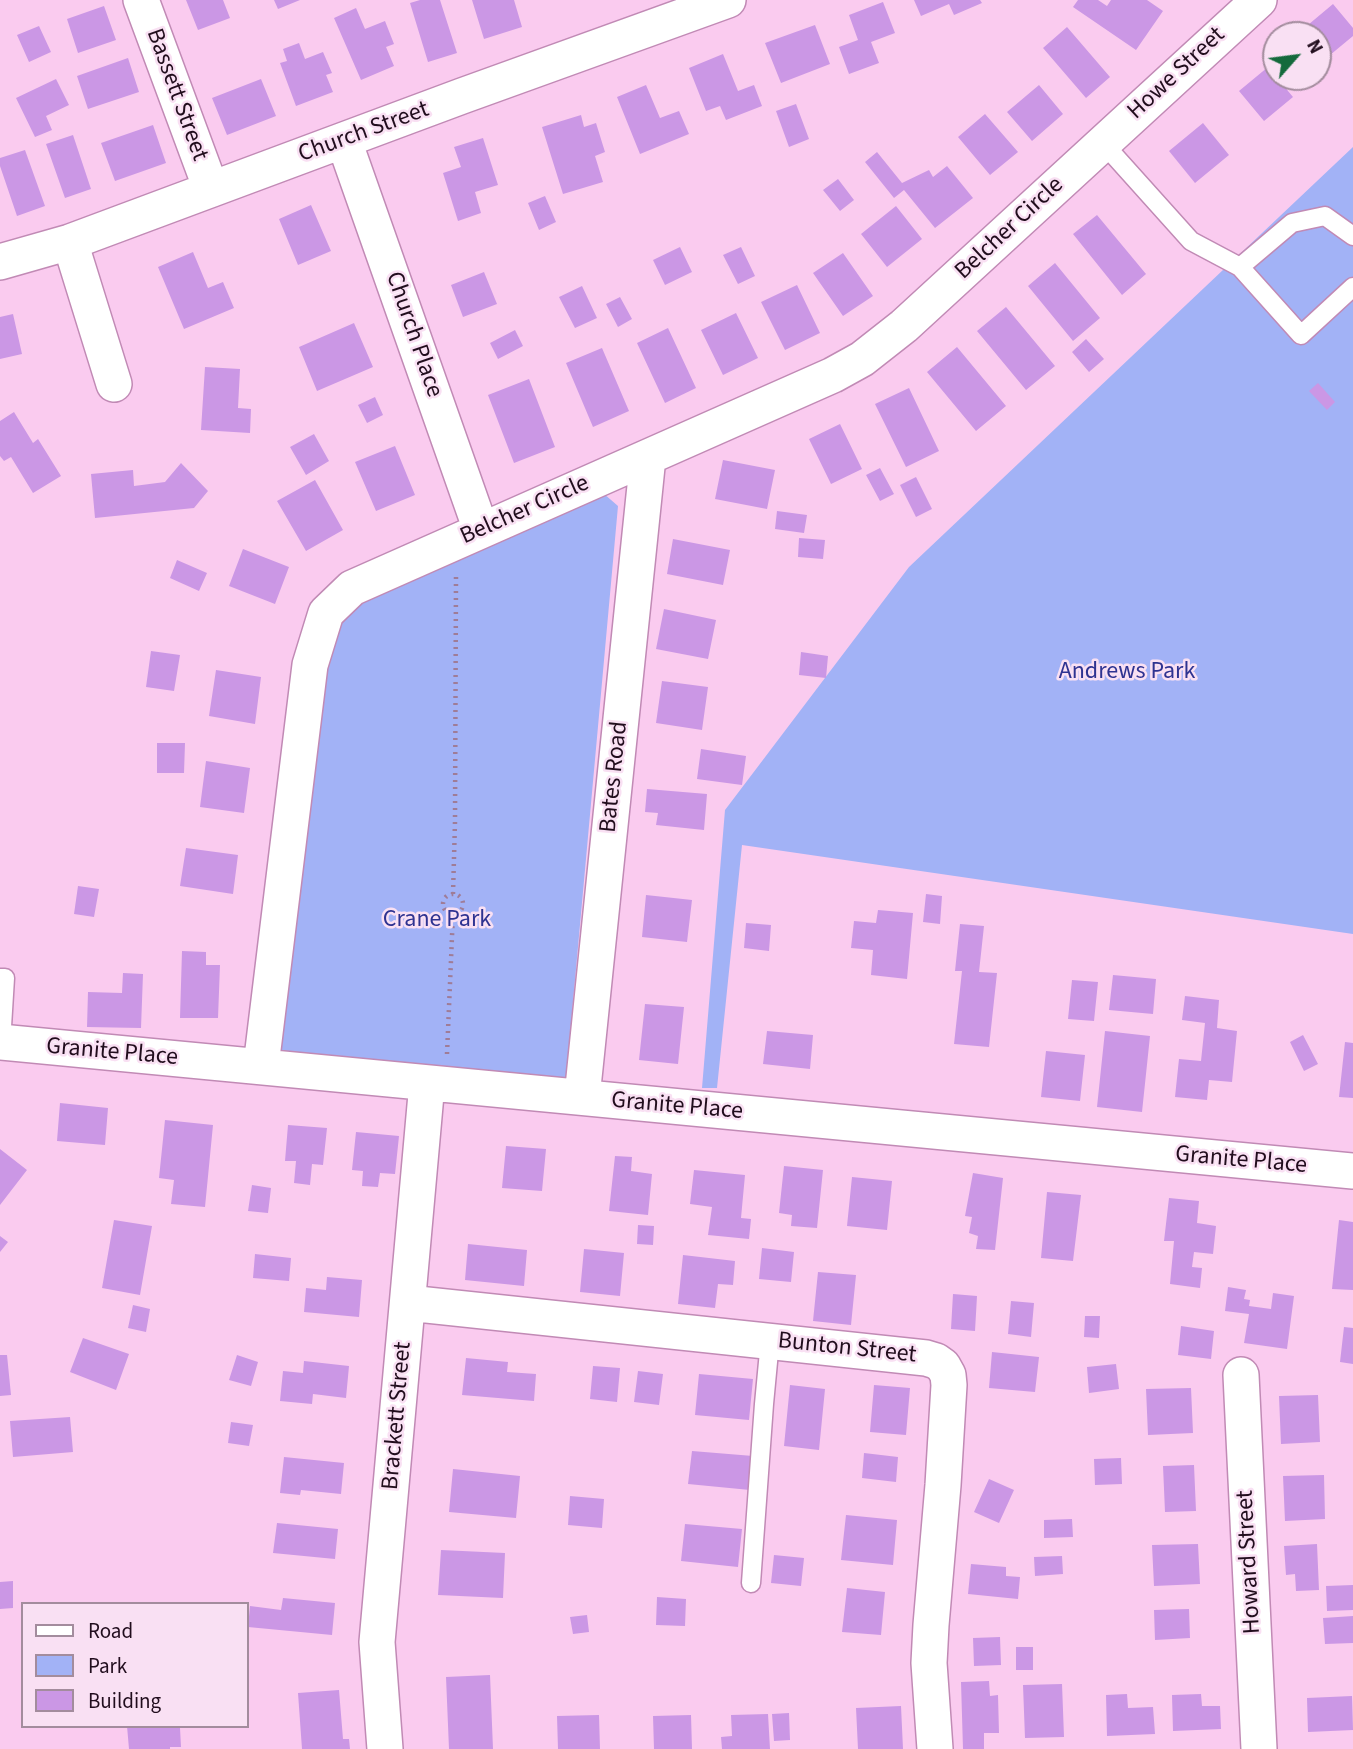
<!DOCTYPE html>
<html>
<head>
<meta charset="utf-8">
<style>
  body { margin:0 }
  #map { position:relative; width:1353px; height:1749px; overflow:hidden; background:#facbef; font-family:"Source Sans 3",sans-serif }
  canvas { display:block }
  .legend { position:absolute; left:21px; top:1602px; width:228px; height:126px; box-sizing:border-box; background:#f9e0f3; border:2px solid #a38c9d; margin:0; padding:9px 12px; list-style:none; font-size:21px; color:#210d1d }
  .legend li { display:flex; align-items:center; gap:14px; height:35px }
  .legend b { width:35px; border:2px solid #a38c9d }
  .north { position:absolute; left:1262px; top:21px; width:70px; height:70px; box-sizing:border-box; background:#f9e0f3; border:2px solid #a38c9d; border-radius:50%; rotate:62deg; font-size:19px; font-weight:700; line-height:28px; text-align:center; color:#210d1d }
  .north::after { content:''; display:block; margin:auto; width:24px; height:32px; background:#146a3c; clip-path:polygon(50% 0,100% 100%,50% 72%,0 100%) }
</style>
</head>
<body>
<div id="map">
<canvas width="1353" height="1749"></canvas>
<ul class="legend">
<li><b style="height:9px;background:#fff"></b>Road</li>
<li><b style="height:19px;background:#a2b2f6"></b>Park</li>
<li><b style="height:19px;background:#cb97e5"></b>Building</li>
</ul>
<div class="north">N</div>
</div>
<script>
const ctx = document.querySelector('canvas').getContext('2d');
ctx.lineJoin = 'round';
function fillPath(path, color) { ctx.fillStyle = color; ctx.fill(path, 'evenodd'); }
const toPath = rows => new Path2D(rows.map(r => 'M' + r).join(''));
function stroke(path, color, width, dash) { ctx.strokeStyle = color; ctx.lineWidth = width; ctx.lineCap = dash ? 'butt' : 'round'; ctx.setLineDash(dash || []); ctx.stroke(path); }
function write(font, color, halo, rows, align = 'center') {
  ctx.font = font + ' "Source Sans 3",sans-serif'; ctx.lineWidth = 5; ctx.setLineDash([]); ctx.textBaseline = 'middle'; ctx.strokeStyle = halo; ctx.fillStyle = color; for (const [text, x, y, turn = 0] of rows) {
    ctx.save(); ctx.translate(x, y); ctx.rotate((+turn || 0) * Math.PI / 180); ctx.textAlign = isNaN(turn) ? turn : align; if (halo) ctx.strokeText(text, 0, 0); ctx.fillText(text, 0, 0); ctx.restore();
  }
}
const green = toPath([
  [1353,147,1353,934,742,845,717,1088,702,1088,725,810,909,567],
  [603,493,618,506,566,1079,280,1053,325,627,353,597]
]);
const building = toPath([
  [186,0,223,0,230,18,198,30],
  [274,0,300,0,278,9],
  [420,0,440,0,457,53,428,62,410,3],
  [472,0,514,0,522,27,484,39],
  [914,0,980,0,982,3,954,15,949,4,921,16],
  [1078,0,1098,0,1107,6,1111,0,1147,0,1163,11,1136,50,1073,7],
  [883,2,895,33,871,42,879,63,849,74,839,47,858,40,849,15],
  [1333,4,1353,28,1353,36,1318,65,1318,35,1296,35],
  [104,6,116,40,78,53,67,19],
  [356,8,365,29,385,21,394,44,386,47,394,66,361,80,334,18],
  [815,25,830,64,781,83,765,43],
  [39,26,51,52,29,62,17,35],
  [1067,27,1110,77,1086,98,1043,48],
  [299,43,305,59,323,52,332,73,326,75,333,92,296,106,280,63,287,61,283,49],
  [723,54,738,91,754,85,762,106,726,120,720,106,706,111,689,68],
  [128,58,139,92,88,109,77,76],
  [1268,67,1293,97,1264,121,1239,91],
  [56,79,69,105,46,116,52,130,35,137,16,98],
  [261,79,276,116,227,135,212,98],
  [646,85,660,118,679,111,689,134,640,154,617,97],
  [1039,85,1063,114,1032,141,1007,112],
  [796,104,809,139,789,147,776,111],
  [985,114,1018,152,990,175,958,137],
  [581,115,584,127,596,123,605,152,595,156,603,182,563,194,542,127],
  [1203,123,1229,155,1195,183,1169,151],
  [153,125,166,163,115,181,101,143],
  [73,135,91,189,65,198,46,144],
  [483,138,498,185,475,192,481,213,458,221,443,173,461,167,454,147],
  [25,150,45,206,17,216,0,166,0,158],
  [877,152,902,183,929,170,933,177,947,166,973,198,935,228,904,190,894,198,865,162],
  [838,179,854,200,840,211,823,190],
  [545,196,556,222,539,230,528,203],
  [311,205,331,251,298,265,279,219],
  [896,206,922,239,887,267,861,234],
  [1097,215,1146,274,1122,295,1073,234],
  [680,247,692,272,665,285,653,260],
  [741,247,755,276,738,284,723,255],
  [193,252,208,288,223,282,234,308,184,329,158,267],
  [843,253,873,296,843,316,813,273],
  [1055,263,1100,318,1073,341,1028,286],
  [484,272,497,304,463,317,451,285],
  [797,285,820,333,785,350,761,302],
  [582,286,597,318,575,328,559,297],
  [620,297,632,319,618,327,606,304],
  [1006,307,1055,366,1026,390,977,331],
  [736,313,758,358,723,375,701,330],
  [13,314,22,354,0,359,0,317],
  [354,323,373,367,317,391,299,347],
  [668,328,696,388,665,403,637,343],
  [515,330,523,346,498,359,490,343],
  [1086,339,1104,359,1089,372,1072,352],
  [957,347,1006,406,976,431,927,372],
  [602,348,629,411,593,427,566,363],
  [205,367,240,369,238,408,251,409,250,433,201,430],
  [529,379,555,447,514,463,488,395],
  [1318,383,1335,402,1327,410,1309,391],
  [909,388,939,451,906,467,875,404],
  [375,397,383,415,367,423,358,405],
  [14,412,33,443,38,439,61,476,33,493,11,457,4,461,0,456,0,421],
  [840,424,862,469,831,484,809,439],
  [314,434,329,461,306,475,290,447],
  [395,446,415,495,376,511,355,462],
  [723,460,775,470,767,509,715,499],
  [181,463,208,491,194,508,95,518,91,474,133,470,134,486,165,482],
  [880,468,894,494,880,501,866,475],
  [916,477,932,509,916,517,900,485],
  [315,480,343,530,306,551,277,501],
  [777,511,807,515,804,533,775,529],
  [799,538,825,540,823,559,798,557],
  [673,539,730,550,723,585,667,574],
  [243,549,289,567,275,604,229,586],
  [177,560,207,573,199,591,170,578],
  [664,609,716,620,708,659,656,649],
  [151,651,180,655,174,691,146,687],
  [801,652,828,656,826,678,799,675],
  [216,670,261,677,255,724,209,716],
  [662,681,708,687,702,730,656,723],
  [157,743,185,743,184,773,157,773],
  [701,749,746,756,742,785,697,779],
  [206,761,250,768,244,813,200,807],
  [647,789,707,794,704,830,656,825,658,813,645,812],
  [186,848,238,855,233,894,180,886],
  [78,886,99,889,94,917,74,914],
  [926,894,942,896,940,924,923,922],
  [646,895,692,900,687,942,642,937],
  [878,910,913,913,907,979,871,975,873,950,851,948,854,921,876,923],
  [746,923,771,925,769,951,744,948],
  [960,924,984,926,979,972,997,973,989,1047,954,1044,962,971,955,971],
  [182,951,206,952,206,965,220,965,218,1018,180,1018],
  [123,973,143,974,141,1028,87,1027,88,992,122,993],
  [1113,975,1156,979,1153,1014,1109,1010],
  [1072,980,1098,982,1094,1021,1068,1019],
  [1185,996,1219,1000,1217,1028,1237,1031,1232,1082,1209,1080,1207,1100,1175,1097,1179,1059,1201,1061,1205,1023,1182,1020],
  [645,1004,684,1007,678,1064,639,1060],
  [767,1031,813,1035,810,1069,763,1064],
  [1105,1031,1150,1036,1142,1112,1097,1107],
  [1303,1035,1318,1064,1304,1071,1290,1042],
  [1345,1042,1353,1043,1353,1098,1339,1097],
  [1046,1051,1085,1055,1080,1101,1041,1097],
  [60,1103,108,1108,105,1145,57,1141],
  [165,1120,213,1125,205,1207,171,1204,174,1180,159,1178],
  [288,1125,327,1128,323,1165,312,1164,310,1185,294,1183,296,1161,285,1161],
  [356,1132,399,1136,395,1174,380,1173,378,1187,362,1186,363,1171,352,1170],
  [506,1146,546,1149,542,1191,502,1188],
  [0,1149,27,1170,0,1205],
  [615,1156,632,1157,631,1171,652,1174,648,1215,609,1211],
  [784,1166,823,1170,817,1228,791,1226,792,1215,779,1213],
  [694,1170,745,1175,741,1218,751,1219,749,1239,708,1235,712,1207,690,1204],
  [973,1173,1003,1178,995,1250,976,1249,978,1236,969,1233,972,1217,965,1216],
  [852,1177,892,1181,887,1230,847,1226],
  [252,1185,271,1188,268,1213,248,1211],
  [1047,1192,1081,1195,1073,1261,1041,1258],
  [1169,1198,1199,1201,1197,1223,1216,1226,1213,1254,1194,1252,1192,1267,1202,1268,1200,1288,1170,1284,1174,1241,1164,1241],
  [114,1220,152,1226,140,1295,102,1288],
  [1339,1220,1353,1222,1353,1290,1332,1289],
  [638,1225,654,1226,653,1245,637,1244],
  [0,1236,8,1242,0,1252],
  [468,1244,527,1250,524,1286,465,1280],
  [762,1248,794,1252,791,1282,759,1279],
  [584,1249,624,1253,620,1296,580,1292],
  [255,1254,291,1258,289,1281,253,1278],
  [683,1255,735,1261,733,1285,718,1284,715,1308,678,1304],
  [818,1272,856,1275,851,1325,813,1321],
  [327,1277,362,1280,359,1317,304,1312,306,1288,326,1290],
  [1228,1287,1246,1290,1244,1299,1250,1300,1249,1306,1271,1309,1273,1293,1294,1296,1287,1349,1244,1343,1249,1314,1225,1311],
  [953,1294,977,1296,975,1331,951,1329],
  [1011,1301,1034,1303,1031,1337,1008,1334],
  [133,1305,150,1309,146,1332,128,1328],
  [1085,1316,1100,1316,1099,1338,1084,1337],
  [1181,1326,1214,1331,1211,1359,1178,1355],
  [1344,1327,1353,1328,1353,1364,1340,1362],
  [83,1338,129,1354,116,1390,70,1372],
  [992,1352,1039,1357,1035,1392,989,1388],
  [0,1355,7,1355,11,1395,0,1396],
  [237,1355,258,1362,251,1386,229,1380],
  [466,1358,508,1362,507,1372,536,1374,534,1401,462,1395],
  [304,1361,349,1366,346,1398,313,1394,312,1404,280,1401,283,1371,303,1373],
  [1116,1364,1119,1389,1089,1393,1087,1367],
  [593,1366,620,1368,617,1402,590,1399],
  [638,1371,663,1374,659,1405,634,1402],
  [699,1374,753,1379,749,1420,695,1415],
  [790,1385,825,1389,819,1450,784,1446],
  [874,1385,910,1388,906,1435,870,1432],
  [1191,1388,1193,1433,1148,1435,1146,1389],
  [1318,1395,1320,1442,1281,1444,1279,1396],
  [70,1417,73,1452,13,1457,10,1421],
  [231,1422,253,1425,249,1446,228,1443],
  [692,1451,753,1456,750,1490,688,1484],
  [864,1453,898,1457,896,1482,862,1478],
  [284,1457,344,1463,341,1494,301,1490,300,1495,280,1493],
  [1121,1458,1122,1484,1095,1485,1094,1459],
  [1194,1465,1196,1511,1165,1512,1163,1466],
  [453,1469,520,1476,516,1518,449,1512],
  [1324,1475,1325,1519,1285,1521,1283,1476],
  [989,1479,1014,1490,999,1523,974,1512],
  [570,1496,604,1499,602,1528,568,1525],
  [846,1515,897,1520,893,1565,841,1560],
  [1072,1519,1073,1537,1044,1538,1044,1520],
  [277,1523,338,1529,335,1559,273,1553],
  [685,1524,742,1529,738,1567,681,1561],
  [1198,1544,1200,1584,1154,1586,1152,1545],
  [1317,1544,1319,1590,1296,1591,1295,1574,1286,1575,1284,1546],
  [441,1550,505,1553,503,1598,438,1595],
  [774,1555,804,1558,801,1586,771,1583],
  [1062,1556,1063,1574,1035,1576,1034,1557],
  [971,1564,1006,1567,1006,1576,1020,1577,1018,1599,968,1594],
  [13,1581,13,1608,0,1609,0,1582],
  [1353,1585,1353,1610,1327,1611,1326,1586],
  [847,1588,885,1592,881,1635,842,1632],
  [657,1597,686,1599,685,1626,656,1625],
  [283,1598,335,1603,332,1635,248,1627,250,1606,281,1610],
  [1189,1609,1190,1638,1155,1640,1154,1610],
  [587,1615,589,1632,573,1634,570,1617],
  [1353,1616,1353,1643,1325,1644,1323,1618],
  [1000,1637,1001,1665,974,1666,973,1638],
  [1016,1647,1033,1647,1033,1670,1016,1670],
  [490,1675,493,1749,449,1749,446,1677],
  [989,1681,990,1696,998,1695,999,1733,984,1733,984,1749,963,1749,961,1682],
  [1062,1684,1064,1737,1025,1738,1023,1685],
  [339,1690,343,1739,349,1739,350,1749,302,1749,298,1693],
  [1127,1694,1128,1708,1153,1707,1155,1734,1107,1736,1106,1695],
  [1201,1694,1202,1706,1220,1706,1221,1729,1173,1731,1172,1695],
  [1352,1696,1353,1730,1308,1732,1307,1698],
  [901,1706,903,1749,858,1749,856,1708],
  [789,1713,790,1740,774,1741,772,1714],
  [768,1714,770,1749,722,1749,721,1737,732,1736,731,1715],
  [599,1715,600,1749,558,1749,557,1716],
  [691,1715,692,1749,654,1749,653,1716],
  [127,1726,170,1726,170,1728,180,1728,181,1747,170,1747,170,1749,129,1749]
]);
const path = toPath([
  [453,894,455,822,456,576],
  '443 904a10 10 0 1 1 20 0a10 10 0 1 1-20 0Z',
  [447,1054,453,913]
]);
const lane = toPath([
  [1103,143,1191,241,1240,267,1301,335,1353,287],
  [1240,267,1292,223,1325,216,1353,236],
  [0,978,5,978,1,1043],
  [751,1583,764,1404,770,1341]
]);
const street = toPath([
  [141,0,211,189],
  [344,141,481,530],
  [70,242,114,384],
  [0,262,70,242,462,96,728,0],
  [0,1042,1353,1171],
  [261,1066,310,665,326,613,352,588,833,375,862,359,904,326,1259,0],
  [582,1097,648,457],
  [408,1303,926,1358,936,1361,943,1366,948,1375,949,1385,943,1485,931,1625,929,1663,935,1749],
  [1241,1375,1259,1749],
  [385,1749,377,1642,427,1083]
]);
const streetNames = [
  ["Howe Street",1177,74,-43],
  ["Bassett Street",176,95,70],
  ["Church Street",364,133,-20],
  ["Belcher Circle",1010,229,-43],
  ["Church Place",413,335,71],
  ["Belcher Circle",525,511,-24],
  ["Bates Road",615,777,-84],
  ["Granite Place",112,1053,5],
  ["Granite Place",677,1107,5],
  ["Granite Place",1241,1161,5],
  ["Bunton Street",847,1349,6],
  ["Brackett Street",398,1416,-85],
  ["Howard Street",1250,1562,-93]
];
const parkNames = [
  ["Andrews Park",1127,673],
  ["Crane Park",437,921]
];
fillPath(green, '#a2b2f6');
fillPath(building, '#cb97e5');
stroke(lane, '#c18ab5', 21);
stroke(street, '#c18ab5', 38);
stroke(path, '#9f7c97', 4.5, [2, 5]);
stroke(lane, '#fff', 18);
stroke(street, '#fff', 35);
write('24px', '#210d1d', '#f9e0f3', streetNames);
write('24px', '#2e3391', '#f9e0f3', parkNames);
</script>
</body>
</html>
